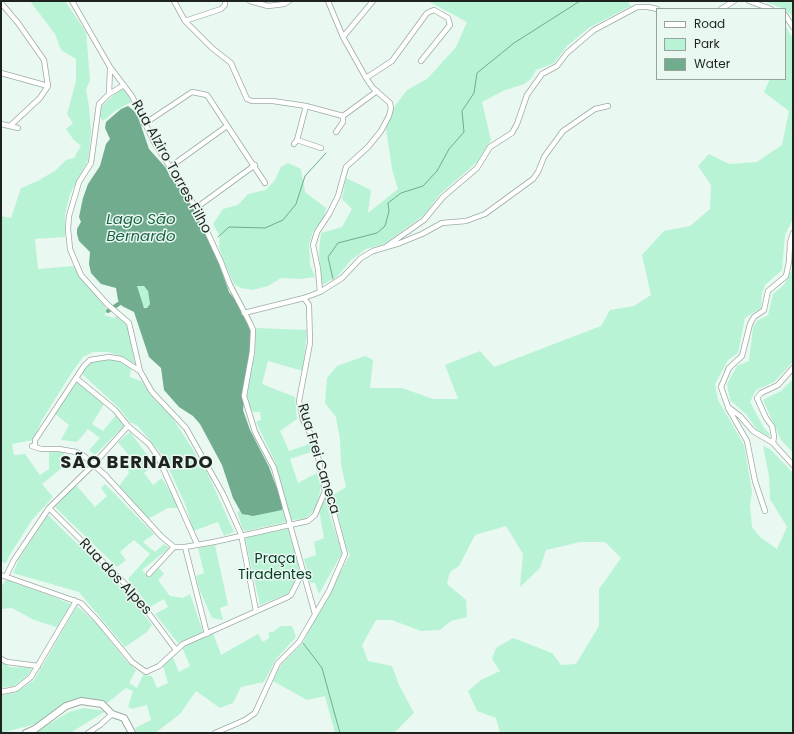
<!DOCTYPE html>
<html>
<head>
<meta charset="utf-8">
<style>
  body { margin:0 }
  #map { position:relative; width:794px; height:734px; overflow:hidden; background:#e9f8f0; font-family:Poppins,sans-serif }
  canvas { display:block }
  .frame { position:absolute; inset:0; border:2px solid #1e2320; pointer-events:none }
  .legend { position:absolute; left:656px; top:8px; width:130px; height:72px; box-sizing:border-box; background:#e9f8f0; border:1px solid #98a39d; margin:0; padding:5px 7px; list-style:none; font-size:12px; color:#1e2320 }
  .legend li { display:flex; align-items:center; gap:8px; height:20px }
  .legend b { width:20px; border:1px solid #98a39d }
</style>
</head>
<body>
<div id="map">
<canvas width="794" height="734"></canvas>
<div class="frame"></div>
<ul class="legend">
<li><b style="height:5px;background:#fff"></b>Road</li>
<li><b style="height:11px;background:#b9f3d5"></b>Park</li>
<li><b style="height:11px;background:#71ac8f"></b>Water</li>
</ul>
</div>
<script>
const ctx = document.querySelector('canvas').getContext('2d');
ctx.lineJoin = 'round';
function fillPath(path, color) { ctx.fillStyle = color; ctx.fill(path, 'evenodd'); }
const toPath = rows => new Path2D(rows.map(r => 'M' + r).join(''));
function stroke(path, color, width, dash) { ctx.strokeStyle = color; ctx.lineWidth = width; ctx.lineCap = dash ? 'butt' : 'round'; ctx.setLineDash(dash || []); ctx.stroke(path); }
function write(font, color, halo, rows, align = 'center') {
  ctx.font = font + ' Poppins,sans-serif'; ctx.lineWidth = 3; ctx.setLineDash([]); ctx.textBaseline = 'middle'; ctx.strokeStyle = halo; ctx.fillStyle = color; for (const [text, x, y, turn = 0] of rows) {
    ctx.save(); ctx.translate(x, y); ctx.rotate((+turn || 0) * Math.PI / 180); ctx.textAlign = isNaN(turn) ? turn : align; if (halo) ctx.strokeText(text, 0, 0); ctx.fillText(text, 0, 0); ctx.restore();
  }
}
const green = toPath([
  [30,1,65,1,86,32,90,80,86,90,89,106,91,132,88,160,70,194,65,214,65,237,35,239,38,269,74,266,108,311,104,315,114,318,117,315,128,327,135,364,121,356,108,352,93,352,83,357,72,372,42,420,33,440,12,444,14,455,25,454,40,475,49,469,49,450,65,452,61,460,64,466,42,484,53,497,32,520,9,556,6,563,1,562,1,216,11,218,21,188,38,181,56,170,66,160,74,158,81,146,73,139,66,129,73,123,67,114,76,81,76,59,61,50,55,34],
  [428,1,627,1,631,6,590,27,567,46,554,63,536,70,531,79,524,84,503,91,482,102,491,140,477,162,440,194,424,215,384,244,366,249,351,260,337,277,322,285,319,253,321,233,342,227,352,209,342,199,346,178,371,190,368,213,398,189,392,169,386,129,395,106,407,90,427,79,437,68,456,47,467,22],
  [763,1,793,1,793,18,791,14,785,11,785,9],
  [785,25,793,39,793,219,785,235,782,270,765,285,762,293,761,308,745,318,738,353,728,360,715,384,718,400,744,445,752,492,750,505,752,527,760,537,777,549,787,527,770,499,769,476,763,446,770,449,793,473,793,733,500,733,496,718,477,711,468,691,481,680,500,671,492,659,496,648,513,638,552,653,561,665,576,664,599,626,599,589,621,558,605,542,580,542,546,550,540,568,520,587,523,554,506,526,475,535,459,566,451,571,449,575,447,584,466,600,467,617,451,621,440,630,421,631,392,620,376,620,362,645,368,661,392,666,399,685,414,713,394,733,335,733,325,696,307,700,273,681,281,665,303,643,311,625,350,555,346,547,333,495,346,487,341,465,340,439,336,417,325,403,327,378,337,366,365,356,373,360,370,388,402,388,433,399,458,399,445,365,480,351,494,367,601,326,610,310,634,306,651,295,642,255,664,231,690,226,710,209,711,185,698,166,709,154,729,164,757,162,782,145,789,111,764,92,770,79,785,79],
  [123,89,128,94,131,102,115,111,103,121,100,117,101,107,118,91],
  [288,163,301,169,305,192,326,208,324,217,313,232,309,244,310,265,315,277,300,279,281,278,268,286,253,290,241,288,234,284,224,262,219,247,220,236,213,224,223,209,238,205,248,194,266,190,275,180,281,167],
  [793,268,793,362,774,382,756,390,750,402,764,428,770,434,769,437,757,430,747,415,730,400,727,384,737,366,749,361,753,327,757,321,768,315,773,294,784,285],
  [140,285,147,288,148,291,150,304,147,308,144,307,139,296,136,287],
  [256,328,307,330,303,371,268,361,262,384,295,397,297,419,280,431,289,451,312,443,314,451,290,459,298,483,317,473,321,487,316,508,305,519,291,520,276,464,256,422,261,420,260,412,253,412,249,406,246,390,255,353],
  [109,358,131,366,130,377,141,381,155,400,170,414,206,470,234,532,224,536,218,522,193,531,186,506,163,456,138,426,130,422,119,408,81,373,90,361],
  [793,379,793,453,781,440,763,400,781,391],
  [77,382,104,404,92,424,103,431,117,414,124,426,95,455,89,450,100,438,88,429,77,442,61,440,69,425,55,414],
  [130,432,154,464,144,473,153,485,162,478,180,508,168,508,148,519,119,486,129,473,127,467,131,458,118,442],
  [105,484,154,534,143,542,155,552,164,544,169,548,142,570,149,578,159,568,164,574,158,580,170,596,183,598,190,594,203,632,178,643,155,614,168,607,164,599,150,607,128,579,150,554,134,540,120,552,126,560,117,567,55,507,76,485,95,507,107,496,101,488],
  [325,500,342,553,319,594,315,583,310,583,304,559,316,555,314,542,324,538,319,510],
  [284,508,287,520,286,522,246,531,243,530,237,512,241,510,247,516],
  [48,515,130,596,152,625,147,632,125,647,79,592,13,573,19,559],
  [288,529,299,568,299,574,294,586,287,594,260,605,245,538],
  [215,545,228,605,220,608,223,620,212,618,200,591,196,576,204,573,198,548],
  [6,580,46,594,71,604,57,627,34,620,12,608,1,609,1,587],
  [77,606,96,623,126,661,136,670,129,683,137,688,143,675,152,676,157,688,168,683,163,666,172,656,179,672,190,666,182,647,213,633,221,655,258,634,263,642,269,638,269,632,273,632,281,626,292,626,296,637,276,659,264,682,241,687,233,703,220,708,196,691,180,714,155,733,137,733,135,728,151,720,147,705,132,709,128,707,133,691,126,688,106,704,103,702,65,704,36,724,1,733,1,695,15,693,34,680],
  [1,662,10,667,32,668,28,675,14,686,1,688],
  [84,708,106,711,70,733,34,733,69,712]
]);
const water = toPath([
  [128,106,134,111,138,117,149,149,166,168,170,177,188,198,199,215,211,241,229,292,244,311,252,335,243,410,250,430,269,467,283,505,282,510,253,516,242,514,233,498,222,465,200,424,193,416,179,407,164,390,161,368,149,357,134,312,122,306,118,300,116,288,101,284,91,273,89,264,90,252,79,241,77,234,77,229,81,222,79,217,83,198,88,184,100,166,106,144,110,139,105,128,106,122,121,109],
  [137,286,144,286,148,291,150,304,147,308,144,308]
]);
const stream = toPath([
  [218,237,229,227,265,228,283,220,296,204,305,176,326,153],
  [333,279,328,257,338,243,377,233,385,226,389,211,388,203,401,193,423,186,437,171,449,149,464,132,462,111,474,93,477,73,514,43,580,1],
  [303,643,322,668,340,733]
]);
const canal = toPath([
  [108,311,120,303]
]);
const minor = toPath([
  [72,1,110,67,132,96,154,142,196,208,221,262,230,285,250,323,253,330,252,352,244,396,255,432,274,468,278,482,315,614],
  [174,1,185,21,212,48,231,63,247,99,252,101,273,101,306,106,343,116,377,91],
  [250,1,268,6,284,4,289,1],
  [749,1,771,9],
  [1,3,18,23,44,60,48,86,40,98,10,126],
  [721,9,734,1],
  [785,15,793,27],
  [185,21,221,9,225,5,225,1],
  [343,37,373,1],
  [1,73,48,86],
  [366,78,392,61,427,13,434,10,448,18,450,25,421,61],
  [124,85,109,94,99,104,91,163,79,182,69,216,68,229,70,249,81,275,107,304,129,323,140,371,152,392,186,428,223,494,241,534,256,611],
  [109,93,110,69],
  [1,124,18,128],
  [144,124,192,92,207,95,265,183],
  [336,132,343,122,343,116],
  [297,140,321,148],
  [294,144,297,140,306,106],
  [170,167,227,126],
  [196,208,255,165],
  [793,233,790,243,789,262,786,276,768,291,764,310,754,317,750,324,742,356,729,368,721,387,728,407,740,416,753,431,773,443,793,465],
  [387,246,424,220,443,197,477,168,490,147,512,133,517,124,527,95,542,74,557,66,567,53,594,30,637,7,648,7,657,9],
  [320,292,318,269,313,245,317,232,329,214,338,196,346,167,368,147,381,131,389,116,391,108,390,103,373,88,366,78,343,37,328,1],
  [244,313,304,298,320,292,342,278,361,258,373,251,400,243,422,234,442,223,466,221,485,214,533,179,538,172,544,157,563,131,595,109,608,106],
  [76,378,115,410,128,426,149,444,158,457,197,544],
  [728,408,747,441,755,481,765,511],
  [773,443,774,436,772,426,766,418,757,398,761,393,778,385,793,368],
  [32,446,41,449,59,449,76,452,84,456,106,476,161,536,174,547,185,547,214,542,308,521,315,515,325,491],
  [35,446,35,440,41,431,84,366,90,360,109,357,121,359,140,371],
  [49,508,132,591,176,650],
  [185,547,207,634],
  [149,574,174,547],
  [1,575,81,603,98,621,132,662,146,672,159,666,183,644,288,597,291,595,302,573],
  [6,576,14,560,49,508,94,464,128,426],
  [1,659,7,662,38,666],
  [1,692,16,689,31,677,75,603,74,600],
  [88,733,100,725,112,714],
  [215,733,245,720,255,713,278,663,299,642,329,591,345,554,334,513,325,491,315,442,303,420,299,401,310,343,309,305,304,298]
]);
const tertiary = toPath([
  [26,733,35,729,66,706,81,701,102,704,112,714,124,718,132,733]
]);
const streetNames = [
  ["Rua Alziro Torres Filho",171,167,61],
  ["Rua Frei Caneca",318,459,73],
  ["Rua dos Alpes",115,577,47]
];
const parkNames = [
  ["Praça",275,559],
  ["Tiradentes",275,575]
];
const waterNames = [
  ["Lago São",141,220],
  ["Bernardo",141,237]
];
const districtNames = [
  ["SÃO BERNARDO",137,463]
];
fillPath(green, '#b9f3d5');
fillPath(water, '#71ac8f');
stroke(stream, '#71ac8f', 1);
stroke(canal, '#71ac8f', 4);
stroke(minor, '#9daba3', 6);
stroke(tertiary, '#9daba3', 8);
stroke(minor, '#fff', 4.5);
stroke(tertiary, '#fff', 6);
write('14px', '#1e2320', '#e9f8f0', streetNames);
write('14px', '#073b27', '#e9f8f0', parkNames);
write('italic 15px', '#1d6447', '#e9f8f0', waterNames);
ctx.letterSpacing = '1px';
write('bold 18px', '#1e2320', '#e9f8f0', districtNames);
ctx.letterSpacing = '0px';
</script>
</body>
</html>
